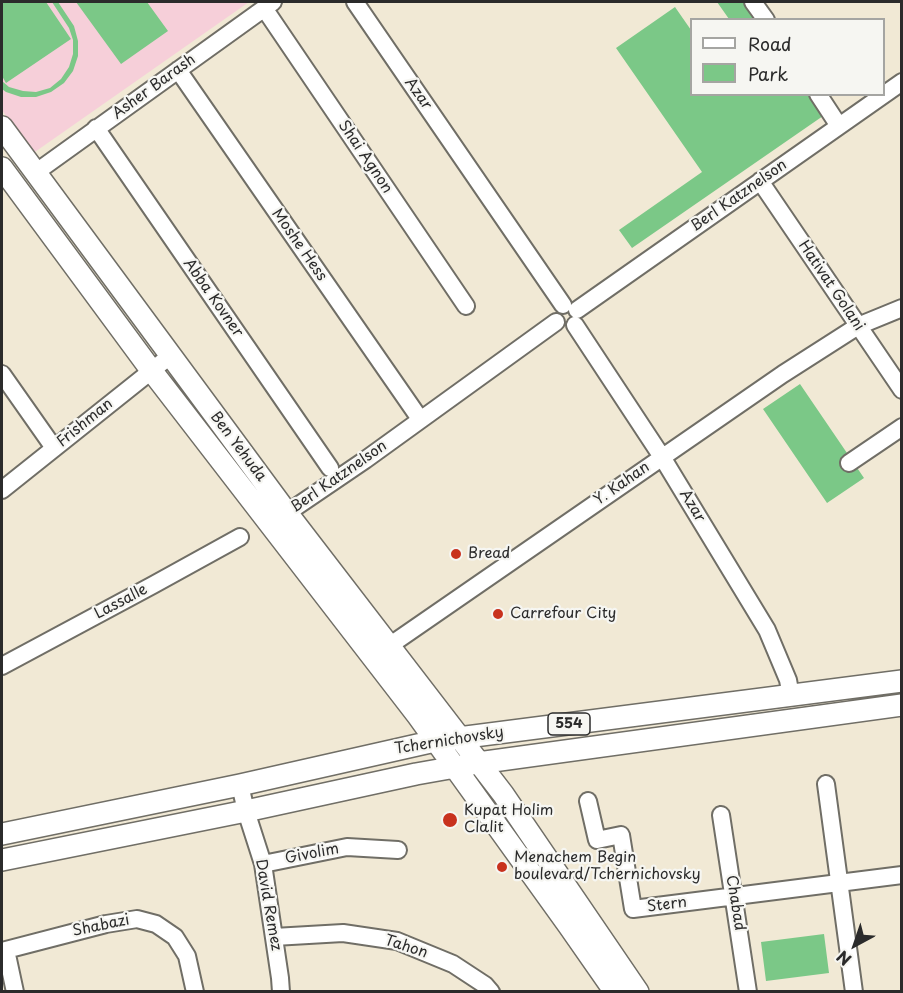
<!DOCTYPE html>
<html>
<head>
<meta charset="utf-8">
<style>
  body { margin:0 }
  #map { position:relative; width:903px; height:993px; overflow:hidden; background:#f1e9d5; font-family:"Playpen Sans",sans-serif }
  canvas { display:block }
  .frame { position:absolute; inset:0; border:3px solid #2b2b2b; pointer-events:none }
  .legend { position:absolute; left:690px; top:18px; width:195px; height:78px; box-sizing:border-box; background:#f6f6f2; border:2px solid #a5a5a2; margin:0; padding:8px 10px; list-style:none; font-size:18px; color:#2b2b2b }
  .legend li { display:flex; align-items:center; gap:12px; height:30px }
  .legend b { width:30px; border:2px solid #a5a5a2 }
  .north { position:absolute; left:825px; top:915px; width:60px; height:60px; -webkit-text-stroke:4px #f6f6f2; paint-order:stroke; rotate:220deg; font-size:16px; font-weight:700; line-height:24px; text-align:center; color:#2b2b2b }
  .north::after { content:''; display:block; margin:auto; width:21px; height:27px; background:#2b2b2b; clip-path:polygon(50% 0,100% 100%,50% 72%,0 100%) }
</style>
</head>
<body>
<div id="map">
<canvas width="903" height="993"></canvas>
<div class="frame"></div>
<ul class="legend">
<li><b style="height:8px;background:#fff"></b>Road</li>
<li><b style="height:16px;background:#7bc887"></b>Park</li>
</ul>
<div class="north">N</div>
</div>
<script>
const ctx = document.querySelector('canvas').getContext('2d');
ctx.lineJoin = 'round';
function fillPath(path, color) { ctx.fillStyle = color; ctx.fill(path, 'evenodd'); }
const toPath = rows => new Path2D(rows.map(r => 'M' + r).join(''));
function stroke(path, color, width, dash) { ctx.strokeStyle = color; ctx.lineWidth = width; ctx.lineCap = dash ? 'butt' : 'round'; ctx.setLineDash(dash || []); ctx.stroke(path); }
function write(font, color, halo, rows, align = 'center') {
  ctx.font = font + ' "Playpen Sans",sans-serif'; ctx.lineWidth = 4.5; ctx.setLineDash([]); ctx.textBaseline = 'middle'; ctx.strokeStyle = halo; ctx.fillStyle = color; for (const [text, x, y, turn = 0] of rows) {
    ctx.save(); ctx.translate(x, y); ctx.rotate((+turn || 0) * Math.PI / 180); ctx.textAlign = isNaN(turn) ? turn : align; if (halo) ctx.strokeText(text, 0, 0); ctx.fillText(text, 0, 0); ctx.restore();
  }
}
const built = toPath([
  [2,2,249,2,32,154,2,110]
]);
const green = toPath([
  [2,2,46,2,71,39,6,83,2,76],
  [52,2,58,2,74,26,78,41,78,56,73,71,64,83,51,92,36,97,21,97,6,92,2,89,2,81,9,87,23,91,36,92,50,88,61,79,69,67,73,54,73,40,69,28],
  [76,2,147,2,168,31,121,64],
  [717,2,743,2,755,19,729,19],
  [675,7,691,30,692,94,808,95,823,116,632,248,619,230,702,172,616,48],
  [800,384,864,478,827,503,763,409],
  [824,934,829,973,766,981,761,942]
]);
const minor = toPath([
  [355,2,563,305],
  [753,2,766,20],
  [264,8,466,306],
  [178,70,420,419],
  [818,94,839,126],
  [96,128,330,468],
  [35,173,273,2],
  [760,181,902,390],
  [577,310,902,82],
  [575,325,662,457,767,630,788,680,791,696],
  [2,374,54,448],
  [849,463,902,427],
  [2,490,170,356],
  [280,521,287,513,365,460,556,322],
  [389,646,783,374,858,326,902,308],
  [2,666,153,585,240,537],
  [826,784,854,992],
  [240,785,246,811,263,864,280,978,281,992],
  [588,801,597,840,621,835,633,909,902,875],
  [721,815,748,992],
  [263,864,347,847,398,850],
  [274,937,343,933,397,941,453,964,485,985,491,992],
  [6,950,15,992],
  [2,951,106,924,137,919,156,924,175,937,187,956,195,992]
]);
const major = toPath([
  [2,127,287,513,503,794,638,992],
  [2,168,151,370,418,716,569,926,615,992],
  [2,834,240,785,435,741,902,681],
  [2,860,246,811,416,774,478,763,902,705]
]);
const markers = [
  [456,554,6,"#c8321e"],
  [498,614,6,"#c8321e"],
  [450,820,8,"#c8321e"],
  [502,867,6,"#c8321e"]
];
const shields = [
  [569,724,42]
];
const shieldNames = [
  ["554",569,724]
];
const streetNames = [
  ["Asher Barash",154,87,-36],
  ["Azar",418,94,55],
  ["Shai Agnon",365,157,56],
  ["Berl Katznelson",739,196,-35],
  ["Moshe Hess",299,245,55],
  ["Hativat Golani",831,286,56],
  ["Abba Kovner",213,298,55],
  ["Frishman",85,423,-39],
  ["Ben Yehuda",238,447,53],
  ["Berl Katznelson",339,477,-35],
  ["Y. Kahan",622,484,-35],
  ["Azar",692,506,59],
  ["Lassalle",121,602,-28],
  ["Tchernichovsky",449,741,-9],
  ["Givolim",312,854,-11],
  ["Chabad",735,903,81],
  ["David Remez",268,905,80],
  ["Stern",667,905,-7],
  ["Shabazi",101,926,-12],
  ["Tahon",406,947,18]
];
const poiNames = [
  ["Bread",468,554],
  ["Carrefour City",510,614],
  ["Kupat Holim",464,811],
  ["Clalit",464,828],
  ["Menachem Begin",514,858],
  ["boulevard/Tchernichovsky",514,875]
];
fillPath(built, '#f6cfd9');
fillPath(green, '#7bc887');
stroke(minor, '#706e66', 20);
stroke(major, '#706e66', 24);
stroke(minor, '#fff', 16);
stroke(major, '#fff', 21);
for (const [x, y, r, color] of markers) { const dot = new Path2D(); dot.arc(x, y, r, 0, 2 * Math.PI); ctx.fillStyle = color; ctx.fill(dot); stroke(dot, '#f6f6f2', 2); }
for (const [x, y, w] of shields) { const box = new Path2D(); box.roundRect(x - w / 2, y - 11, w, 22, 4.5); ctx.fillStyle = '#f6f6f2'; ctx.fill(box); stroke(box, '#2b2b2b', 1.5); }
write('bold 14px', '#2b2b2b', null, shieldNames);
write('15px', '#2b2b2b', '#f6f6f2', streetNames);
write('15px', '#2b2b2b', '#f6f6f2', poiNames, 'left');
</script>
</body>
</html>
